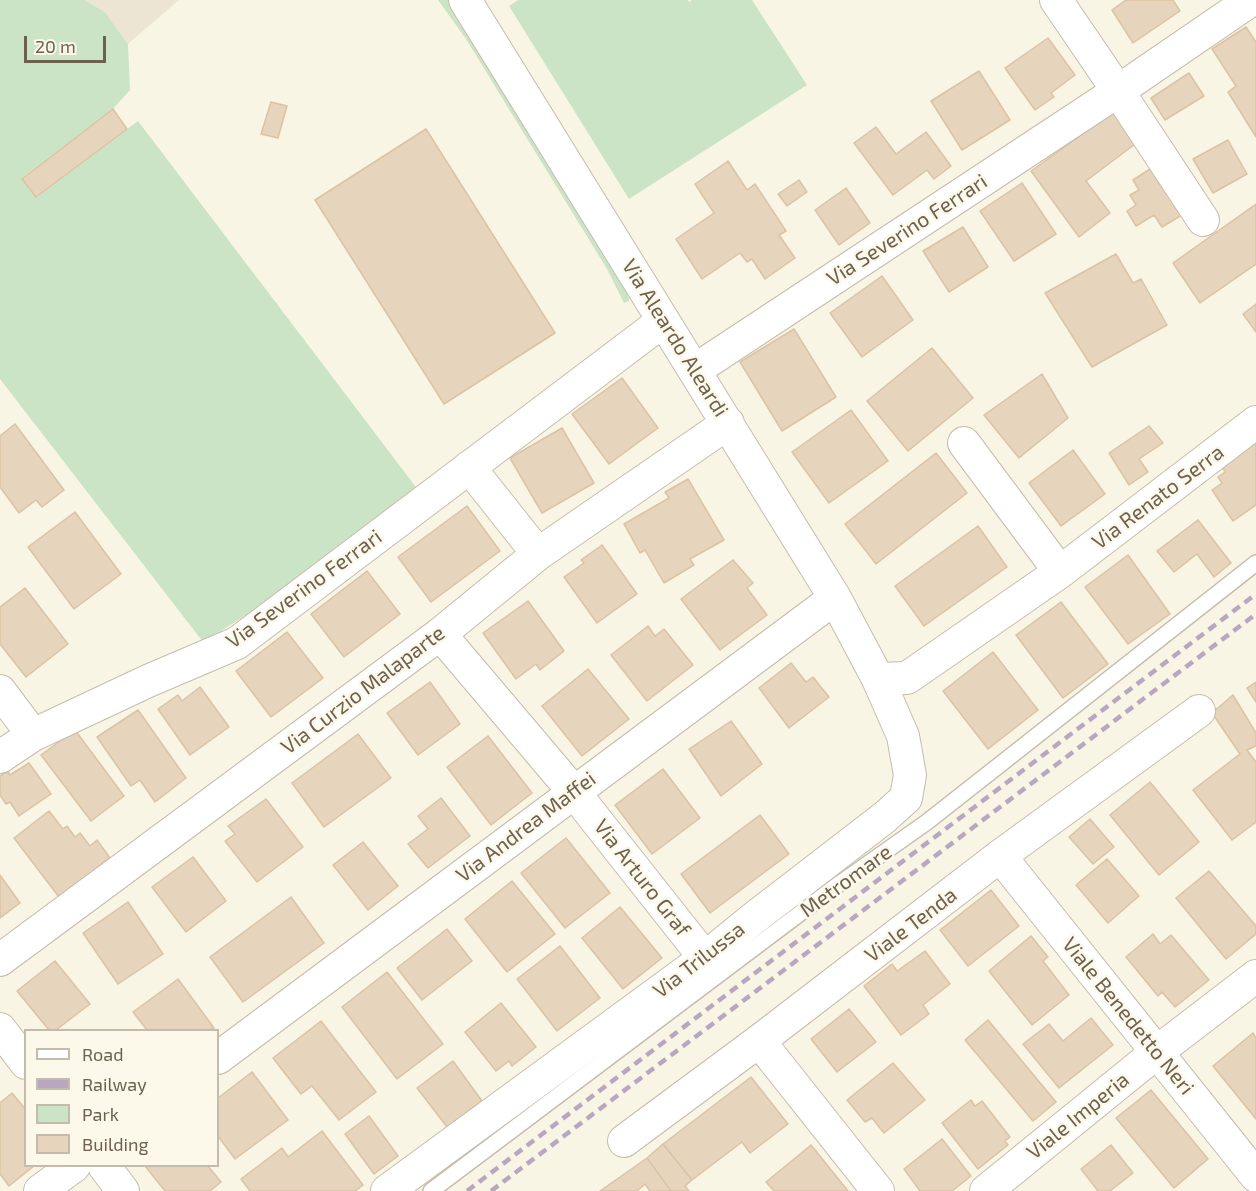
<!DOCTYPE html>
<html>
<head>
<meta charset="utf-8">
<style>
  body { margin:0 }
  #map { position:relative; width:1256px; height:1191px; overflow:hidden; background:#f9f5e5; font-family:"Exo 2",sans-serif }
  canvas { display:block }
  .legend { position:absolute; left:24px; top:1029px; width:195px; height:138px; box-sizing:border-box; background:#fcf9eb; border:2px solid #c3bcac; margin:0; padding:8px 10px; list-style:none; font-size:18px; color:#6e604e }
  .legend li { display:flex; align-items:center; gap:12px; height:30px }
  .legend b { width:30px; border:2px solid #c3bcac }
  .scale { position:absolute; left:24px; top:36px; width:82px; height:27px; box-sizing:border-box; border:3px solid #6e604e; border-top:0; padding-left:8px; font-size:18px; line-height:21px; white-space:nowrap; color:#6e604e; -webkit-text-stroke:4px #fcf9eb; paint-order:stroke }
</style>
</head>
<body>
<div id="map">
<canvas width="1256" height="1191"></canvas>
<ul class="legend">
<li><b style="height:8px;background:#fff"></b>Road</li>
<li><b style="height:8px;background:#b9a6c1"></b>Railway</li>
<li><b style="height:16px;background:#cce4c6"></b>Park</li>
<li><b style="height:16px;background:#e6d4bc"></b>Building</li>
</ul>
<div class="scale">20 m</div>
</div>
<script>
const ctx = document.querySelector('canvas').getContext('2d');
ctx.lineJoin = 'round';
function fillPath(path, color) { ctx.fillStyle = color; ctx.fill(path, 'evenodd'); }
const toPath = rows => new Path2D(rows.map(r => 'M' + r).join(''));
function stroke(path, color, width, dash) { ctx.strokeStyle = color; ctx.lineWidth = width; ctx.lineCap = dash ? 'butt' : 'round'; ctx.setLineDash(dash || []); ctx.stroke(path); }
function write(font, color, halo, rows, align = 'center') {
  ctx.font = font + ' "Exo 2",sans-serif'; ctx.lineWidth = 5; ctx.setLineDash([]); ctx.textBaseline = 'middle'; ctx.strokeStyle = halo; ctx.fillStyle = color; for (const [text, x, y, turn = 0] of rows) {
    ctx.save(); ctx.translate(x, y); ctx.rotate((+turn || 0) * Math.PI / 180); ctx.textAlign = isNaN(turn) ? turn : align; if (halo) ctx.strokeText(text, 0, 0); ctx.fillText(text, 0, 0); ctx.restore();
  }
}
const residential = toPath([
  [85,0,179,0,128,44,105,12]
]);
const green = toPath([
  [0,0,85,0,105,12,128,44,130,90,113,109,22,178,36,197,138,121,419,491,288,589,203,642,0,379],
  [438,0,448,0,456,11,627,284,629,301,624,303,607,269,466,39],
  [518,0,688,0,689,2,692,0,752,0,807,85,629,199,509,6]
]);
const building = toPath([
  [1126,0,1173,0,1180,11,1133,43,1112,10,1126,0],
  [1246,27,1256,42,1256,137,1228,92,1236,86,1212,49,1246,27],
  [1048,38,1075,75,1051,93,1054,97,1035,110,1005,68,1048,38],
  [979,71,1010,120,962,150,931,101,979,71],
  [1189,73,1204,96,1165,120,1151,98,1189,73],
  [271,102,287,106,278,138,261,134,271,102],
  [113,109,127,129,36,197,22,179,113,109],
  [1116,110,1139,141,1086,181,1110,213,1079,237,1031,171,1116,110],
  [876,127,896,154,926,132,951,166,934,179,927,170,893,195,854,143,876,127],
  [426,129,555,333,444,404,315,200,426,129],
  [1228,140,1247,174,1213,193,1193,159,1228,140],
  [728,161,747,190,755,184,786,231,779,235,795,258,765,279,752,259,747,262,740,253,702,279,676,239,714,213,695,184,728,161],
  [1153,167,1182,215,1162,227,1154,215,1136,226,1127,211,1136,205,1130,195,1139,190,1133,180,1153,167],
  [799,180,807,192,787,206,778,194,799,180],
  [1022,183,1056,234,1014,261,980,211,1022,183],
  [846,188,870,223,839,245,815,210,846,188],
  [1256,204,1256,264,1200,303,1173,263,1256,204],
  [963,227,988,267,949,292,923,251,963,227],
  [1116,254,1133,283,1141,279,1167,325,1092,367,1045,293,1116,254],
  [882,276,913,320,862,357,830,313,882,276],
  [1256,304,1256,332,1243,314,1256,304],
  [794,329,836,397,782,431,740,362,794,329],
  [932,348,973,398,908,451,867,401,932,348],
  [1042,374,1068,418,1019,458,984,415,1042,374],
  [622,378,658,428,609,464,572,414,622,378],
  [851,410,888,461,829,503,792,452,851,410],
  [15,424,64,490,42,507,36,500,19,513,0,487,0,436,15,424],
  [1149,426,1163,443,1139,459,1148,472,1129,485,1109,453,1149,426],
  [562,428,594,483,542,513,510,458,562,428],
  [1256,440,1256,505,1233,521,1212,490,1222,483,1218,477,1225,472,1221,465,1256,440],
  [1073,450,1105,494,1061,526,1029,483,1073,450],
  [936,453,967,493,876,564,845,524,936,453],
  [688,479,724,540,690,559,694,565,664,583,645,550,640,553,624,524,669,498,665,492,688,479],
  [467,506,500,551,431,602,398,557,467,506],
  [75,512,121,574,74,609,28,547,75,512],
  [1198,520,1231,563,1214,577,1197,554,1174,572,1157,551,1198,520],
  [978,526,1007,567,924,626,895,586,978,526],
  [602,545,637,594,597,623,564,577,584,563,581,560,602,545],
  [1128,555,1170,614,1128,644,1085,587,1128,555],
  [733,560,753,583,747,588,767,615,720,650,681,599,733,560],
  [367,571,400,614,344,657,311,614,367,571],
  [25,588,68,644,26,677,0,644,0,607,25,588],
  [528,601,564,651,540,670,536,664,516,679,483,633,528,601],
  [1061,602,1108,664,1063,698,1016,635,1061,602],
  [648,626,655,636,664,629,693,665,647,701,611,655,648,626],
  [287,632,323,678,271,717,236,671,287,632],
  [993,652,1038,710,988,749,943,691,993,652],
  [791,663,806,682,813,677,829,697,789,728,759,688,791,663],
  [588,669,629,719,582,756,542,706,588,669],
  [430,682,460,724,418,755,387,713,430,682],
  [1256,682,1256,702,1247,688,1256,682],
  [200,687,229,727,190,755,158,709,178,695,182,701,200,687],
  [1233,695,1256,733,1256,746,1247,750,1256,762,1256,822,1232,840,1193,790,1240,754,1212,713,1233,695],
  [138,710,186,778,155,802,140,780,131,786,97,737,138,710],
  [731,721,762,764,721,796,689,749,731,721],
  [75,730,124,796,91,821,41,755,75,730],
  [358,734,391,778,324,827,292,783,358,734],
  [488,736,532,793,491,825,447,767,488,736],
  [29,763,51,794,19,816,10,802,6,804,0,795,0,776,8,771,10,775,29,763],
  [663,769,700,818,652,854,615,805,663,769],
  [1150,782,1199,842,1159,875,1110,815,1150,782],
  [441,798,470,836,428,868,408,844,428,829,418,816,441,798],
  [266,799,303,847,257,882,225,841,235,834,228,826,266,799],
  [49,811,63,829,67,826,75,837,80,833,90,846,97,840,110,858,59,897,14,838,49,811],
  [760,815,789,854,710,913,681,874,760,815],
  [1090,819,1114,847,1093,864,1069,837,1090,819],
  [566,838,610,893,565,928,521,873,566,838],
  [363,842,398,886,368,910,333,865,363,842],
  [193,857,226,901,186,932,152,887,193,857],
  [1107,859,1139,896,1108,923,1076,885,1107,859],
  [1209,871,1256,926,1256,934,1226,959,1176,898,1209,871],
  [0,875,20,903,0,918,0,875],
  [512,881,555,934,507,972,465,919,512,881],
  [991,890,1019,926,968,966,940,930,991,890],
  [291,897,324,943,243,1002,210,957,291,897],
  [128,902,163,954,118,984,83,933,128,902],
  [620,907,662,958,623,989,582,938,620,907],
  [447,929,472,961,422,1000,397,968,447,929],
  [1153,934,1160,944,1171,935,1209,980,1175,1007,1162,992,1158,996,1126,957,1153,934],
  [1031,936,1048,957,1043,961,1069,995,1032,1025,989,971,1031,936],
  [560,946,600,998,557,1031,517,979,560,946],
  [925,951,950,984,923,1005,929,1014,901,1035,864,986,892,964,897,971,925,951],
  [55,961,90,1004,56,1030,49,1030,17,991,55,961],
  [387,972,443,1044,397,1079,342,1007,387,972],
  [178,979,214,1028,210,1030,147,1030,133,1012,178,979],
  [501,1003,536,1047,512,1066,509,1061,496,1071,465,1032,501,1003],
  [849,1009,876,1042,837,1072,811,1039,849,1009],
  [1091,1018,1113,1045,1059,1088,1023,1044,1049,1024,1063,1041,1091,1018],
  [988,1020,1056,1102,1033,1121,965,1040,988,1020],
  [321,1021,376,1092,339,1120,312,1086,301,1094,273,1058,321,1021],
  [1253,1033,1256,1038,1256,1119,1213,1066,1253,1033],
  [453,1061,482,1101,447,1127,417,1088,453,1061],
  [893,1063,925,1100,884,1133,872,1118,865,1122,847,1100,893,1063],
  [252,1072,288,1120,235,1159,218,1136,218,1098,252,1072],
  [751,1077,788,1124,750,1153,742,1142,692,1180,663,1144,751,1077],
  [1151,1090,1208,1159,1174,1188,1116,1118,1151,1090],
  [12,1093,26,1110,26,1166,34,1166,9,1186,0,1174,0,1103,12,1093],
  [971,1100,975,1106,982,1101,1010,1137,1005,1141,1008,1145,978,1169,942,1123,971,1100],
  [369,1116,398,1156,374,1174,345,1134,369,1116],
  [322,1131,363,1185,355,1191,250,1191,241,1179,282,1148,288,1157,322,1131],
  [942,1139,971,1176,952,1191,920,1191,904,1169,942,1139],
  [663,1144,692,1180,685,1186,689,1191,671,1191,647,1158,663,1144],
  [811,1145,848,1191,774,1191,766,1182,811,1145],
  [1111,1145,1133,1173,1110,1191,1098,1191,1081,1169,1111,1145],
  [647,1158,671,1191,650,1191,645,1184,637,1191,600,1191,647,1158],
  [145,1166,208,1166,221,1182,210,1191,165,1191,145,1166]
]);
const lane = toPath([
  [431,1191,835,887,927,822,1256,563]
]);
const street = toPath([
  [1056,0,1118,91,1203,220],
  [695,370,1118,91,1251,0],
  [964,443,1060,572],
  [469,467,538,554],
  [440,634,573,791,705,958],
  [878,679,907,678,1060,572,1256,422],
  [0,691,33,735],
  [0,757,33,735,148,681,237,643,663,321],
  [1000,856,1256,1176],
  [0,960,440,634,538,554,728,423],
  [0,1029,26,1063],
  [759,1041,878,1191],
  [218,1058,835,598],
  [624,1141,759,1041,1000,856,1199,711],
  [104,1166,123,1191],
  [40,1191,74,1166],
  [387,1191,705,958,754,918,885,817,906,798,910,775,903,736,878,679,835,598,465,0],
  [986,1191,1157,1052,1256,976]
]);
const rail = toPath([
  [467,1191,1256,594],
  [491,1191,1256,614]
]);
const streetNames = [
  ["Via Severino Ferrari",907,230,-33],
  ["Via Aleardo Aleardi",675,338,58],
  ["Via Renato Serra",1158,497,-37],
  ["Via Severino Ferrari",304,589,-36],
  ["Via Curzio Malaparte",363,690,-37],
  ["Via Andrea Maffei",526,827,-37],
  ["Via Arturo Graf",642,878,52],
  ["Metromare",846,881,-36],
  ["Viale Tenda",911,925,-37],
  ["Via Trilussa",699,960,-38],
  ["Viale Benedetto Neri",1128,1016,51],
  ["Viale Imperia",1078,1116,-39]
];
fillPath(residential, '#ece5d3');
fillPath(green, '#cce4c6');
fillPath(building, '#e6d4bc');
stroke(building, '#dbc3a3', 1.5);
stroke(lane, '#c6bcab', 18);
stroke(street, '#c6bcab', 34);
stroke(lane, '#fff', 15);
stroke(street, '#fff', 32);
stroke(rail, '#b9a6c1', 4.5, [9, 6]);
write('21px', '#6e604e', '#fcf9eb', streetNames);
</script>
</body>
</html>
